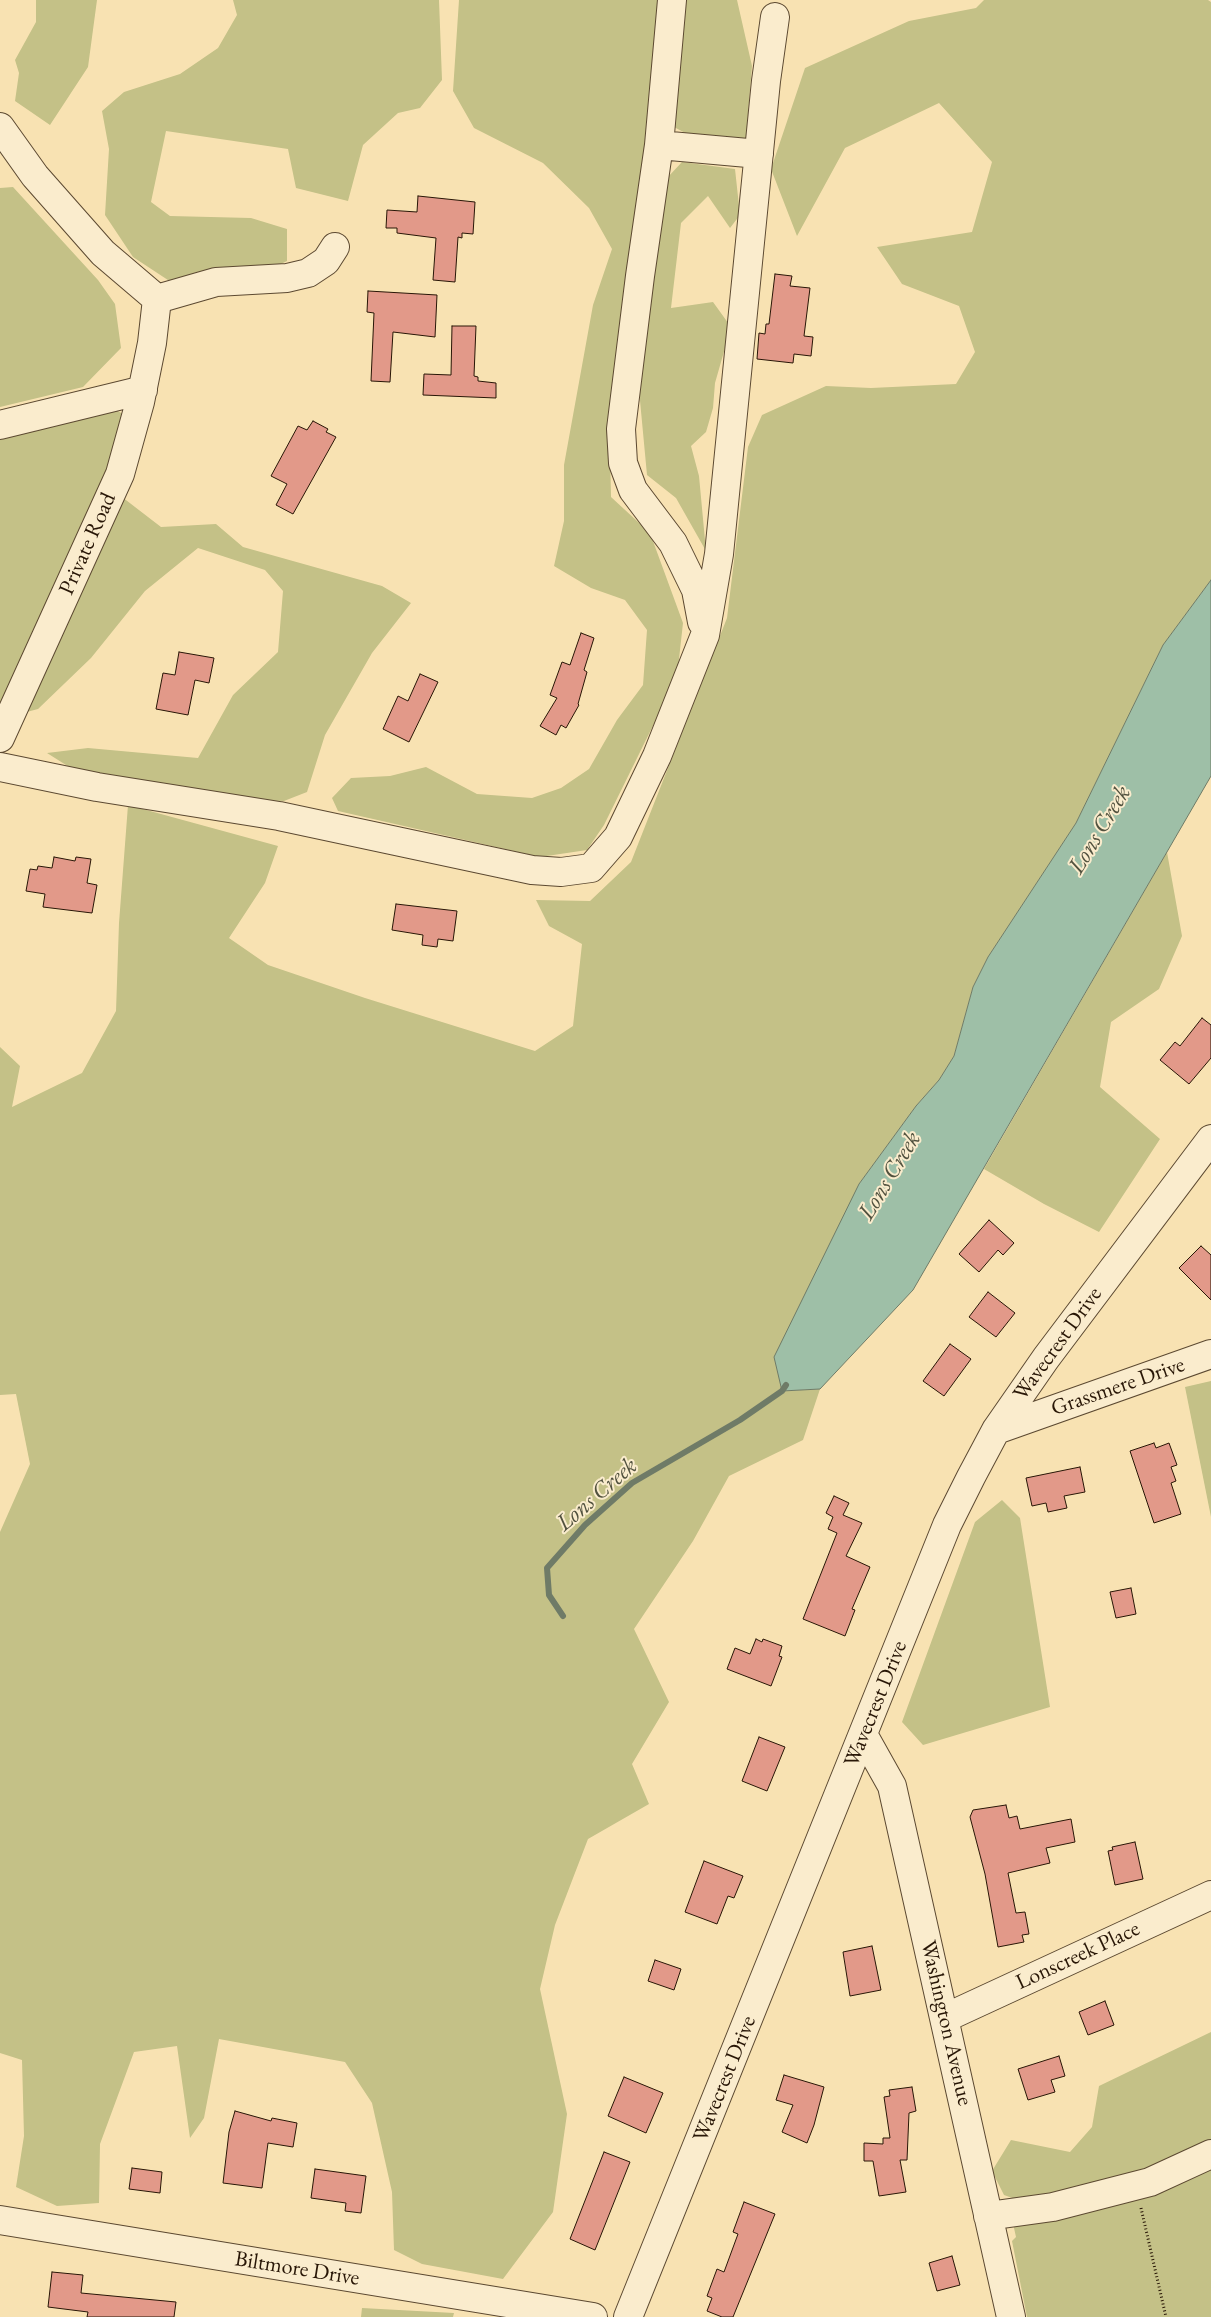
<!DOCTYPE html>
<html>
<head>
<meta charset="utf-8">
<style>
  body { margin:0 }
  canvas { display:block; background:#f8e2b2 }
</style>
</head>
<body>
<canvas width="1211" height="2317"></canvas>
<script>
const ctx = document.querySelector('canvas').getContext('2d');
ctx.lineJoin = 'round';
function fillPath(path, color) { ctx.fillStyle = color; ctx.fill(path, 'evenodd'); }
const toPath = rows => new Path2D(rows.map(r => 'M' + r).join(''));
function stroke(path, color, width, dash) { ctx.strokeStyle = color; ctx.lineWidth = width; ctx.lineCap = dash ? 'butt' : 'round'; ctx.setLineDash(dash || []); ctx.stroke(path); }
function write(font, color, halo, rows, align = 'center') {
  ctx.font = font + ' "EB Garamond",serif'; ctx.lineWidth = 4; ctx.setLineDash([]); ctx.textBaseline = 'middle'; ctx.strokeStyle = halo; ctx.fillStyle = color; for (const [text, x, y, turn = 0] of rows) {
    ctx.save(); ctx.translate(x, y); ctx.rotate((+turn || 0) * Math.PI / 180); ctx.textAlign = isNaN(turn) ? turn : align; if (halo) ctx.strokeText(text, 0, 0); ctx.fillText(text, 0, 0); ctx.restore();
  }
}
const green = toPath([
  [36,0,97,0,88,67,50,125,15,101,19,73,15,60,36,22],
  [233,0,439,0,442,80,420,108,398,113,363,145,348,201,296,188,288,149,166,131,151,202,170,216,251,218,287,229,287,261,262,273,174,284,133,257,105,215,109,149,102,111,124,92,180,74,218,48,237,15],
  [459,0,663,0,610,449,611,497,650,533,683,623,677,677,604,825,587,850,540,857,338,811,332,798,351,778,390,776,426,767,477,794,532,798,561,788,589,769,617,720,643,685,647,630,625,600,591,588,554,566,564,521,564,465,593,305,612,249,589,208,543,163,474,128,453,91],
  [681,0,737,0,752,66,746,138,700,141,674,127],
  [984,0,1208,0,1211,2,1211,580,1163,645,1076,823,988,957,973,987,954,1056,939,1080,916,1106,859,1184,782,1391,820,1389,803,1440,729,1476,693,1541,634,1629,669,1702,632,1764,649,1804,588,1839,555,1925,540,1989,567,2114,553,2212,503,2279,422,2264,394,2250,392,2192,372,2103,345,2062,219,2039,204,2118,190,2138,177,2046,134,2052,100,2144,99,2203,57,2206,16,2187,24,2136,22,2060,0,2053,0,1532,30,1464,16,1394,0,1395,0,1047,20,1066,12,1107,82,1073,116,1011,119,923,128,805,278,846,265,883,229,938,268,965,365,998,535,1051,573,1026,582,944,549,926,536,900,590,901,631,862,727,618,748,447,762,415,826,386,871,388,956,384,975,352,959,306,902,284,877,247,972,232,992,162,939,103,845,148,797,236,771,169,805,68,909,21,976,8],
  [682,162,735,169,740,215,730,228,708,196,681,223,671,308,713,302,731,327,715,383,713,408,706,432,691,446,699,476,706,551,676,498,647,475,636,358,667,178],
  [13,187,98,280,115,304,121,348,83,387,0,407,0,188],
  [114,409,123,414,118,442,10,691,0,706,0,435],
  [122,497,161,527,216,524,243,547,382,586,411,603,372,653,325,735,307,792,284,801,232,800,85,777,47,753,88,748,198,758,233,695,278,652,283,591,265,570,198,548,145,591,91,658,38,709,19,714],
  [1167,852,1182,936,1159,989,1111,1022,1100,1087,1160,1139,1099,1232,1044,1204,984,1169],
  [1211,1381,1211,1517,1185,1387],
  [1002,1500,1020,1518,1050,1707,923,1745,902,1722,975,1522],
  [1211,2032,1211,2317,1027,2317,1012,2241,1016,2237,1008,2201,1015,2199,1004,2195,992,2171,1011,2140,1070,2152,1092,2127,1099,2086],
  [362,2308,454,2313,453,2317,361,2317]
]);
const water = toPath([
  [1211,580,1211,776,913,1290,820,1389,782,1391,774,1357,859,1184,916,1106,939,1080,954,1056,973,987,988,957,1076,823,1163,645,1211,580]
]);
const stream = toPath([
  [563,1616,549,1595,547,1568,585,1525,632,1483,740,1420,782,1391,786,1385]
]);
const building = toPath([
  [418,196,475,202,473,234,462,233,462,238,458,237,455,282,433,280,436,238,397,233,397,228,386,228,387,210,417,212,418,196],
  [775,274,792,276,790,286,810,288,804,336,813,337,811,356,794,354,793,363,757,359,759,333,765,334,766,324,769,324,775,274],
  [368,291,437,295,435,337,393,332,390,382,371,381,374,313,367,312,368,291],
  [452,326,476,326,474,376,478,377,478,381,496,383,496,398,423,395,424,374,451,375,452,326],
  [313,421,328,429,326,432,336,437,293,514,276,505,287,484,271,476,298,426,307,430,313,421],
  [581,633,594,638,584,670,587,672,578,704,579,705,566,728,561,725,556,735,540,726,557,698,550,695,562,662,570,665,581,633],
  [179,652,214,658,209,683,195,680,188,715,156,709,163,673,175,675,179,652],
  [420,674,438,682,409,742,383,729,398,696,408,701,420,674],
  [54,857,75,861,76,857,91,859,87,883,97,885,92,913,43,907,45,894,26,891,30,869,37,870,38,866,52,868,54,857],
  [396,904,457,911,453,941,438,939,437,947,422,945,423,935,392,930,396,904],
  [1202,1018,1211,1025,1211,1058,1189,1084,1160,1060,1175,1042,1180,1046,1202,1018],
  [989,1220,1014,1243,1003,1255,998,1250,979,1272,959,1254,989,1220],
  [1201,1246,1211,1255,1211,1300,1179,1268,1201,1246],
  [988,1292,1015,1313,996,1337,969,1317,988,1292],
  [950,1344,971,1359,944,1396,923,1381,950,1344],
  [1154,1443,1156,1448,1169,1443,1177,1465,1171,1467,1176,1481,1171,1483,1181,1514,1154,1523,1130,1451,1154,1443],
  [1080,1467,1085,1492,1064,1496,1067,1508,1048,1512,1046,1503,1032,1506,1026,1478,1080,1467],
  [834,1496,849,1503,843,1515,862,1523,846,1556,870,1567,852,1609,855,1610,845,1636,803,1619,837,1533,828,1529,833,1517,826,1513,834,1496],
  [1131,1588,1136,1614,1116,1618,1110,1592,1131,1588],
  [756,1639,762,1642,763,1639,782,1646,779,1656,782,1657,771,1686,727,1669,735,1648,750,1654,756,1639],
  [759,1737,785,1747,767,1791,742,1781,759,1737],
  [1006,1805,1009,1818,1017,1816,1020,1829,1071,1819,1075,1842,1046,1848,1050,1863,1008,1873,1016,1913,1025,1912,1029,1934,1022,1935,1024,1942,998,1947,985,1874,970,1817,973,1810,1006,1805],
  [1135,1842,1143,1879,1115,1885,1108,1851,1113,1850,1112,1847,1135,1842],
  [704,1861,743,1876,734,1898,728,1896,717,1924,685,1912,704,1861],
  [872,1946,881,1990,850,1996,843,1952,872,1946],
  [655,1960,681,1969,674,1990,648,1981,655,1960],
  [1105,2001,1114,2025,1088,2035,1079,2012,1105,2001],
  [1059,2056,1065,2076,1051,2080,1055,2092,1028,2100,1018,2069,1059,2056],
  [784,2075,824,2087,814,2125,807,2143,782,2132,793,2105,776,2100,784,2075],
  [624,2077,663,2093,646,2133,608,2116,624,2077],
  [912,2087,916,2111,909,2113,907,2160,900,2160,906,2192,879,2196,873,2161,864,2161,864,2143,883,2144,883,2138,890,2138,884,2097,890,2096,889,2090,912,2087],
  [235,2111,271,2121,272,2118,297,2123,293,2147,268,2143,262,2188,223,2183,229,2132,235,2111],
  [604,2152,630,2162,595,2250,570,2239,604,2152],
  [132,2168,162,2172,160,2193,129,2189,132,2168],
  [315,2169,366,2176,361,2213,345,2211,346,2203,311,2198,315,2169],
  [744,2202,775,2214,733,2317,722,2317,707,2311,712,2298,707,2296,717,2269,724,2272,738,2234,733,2232,744,2202],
  [952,2256,960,2285,937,2291,929,2263,952,2256],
  [52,2272,83,2275,81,2293,176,2302,174,2317,87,2317,88,2312,48,2307,52,2272]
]);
const path = toPath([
  [1141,2208,1166,2317]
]);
const minor = toPath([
  [672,0,659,145,759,154],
  [0,127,35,176,103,253,157,299,152,343,140,402,120,474,0,738],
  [659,145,640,276,621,429,623,463,633,490,673,543,696,590,702,622],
  [157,299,216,282,287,278,308,273,326,261,335,247],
  [0,425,143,390],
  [0,767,97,787,279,816,532,870,561,872,591,868,618,837,657,756,705,635,719,554,766,81,775,17],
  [996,1430,1211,1354],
  [864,1736,892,1786,1011,2317],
  [945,2018,1211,1895],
  [988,2216,1053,2207,1150,2182,1211,2154],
  [0,2220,593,2317],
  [628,2317,947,1525,971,1477,996,1430,1046,1358,1211,1139]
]);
const streetNames = [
  ["Private Road",88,544,-66],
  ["Wavecrest Drive",1058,1344,-54],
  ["Grassmere Drive",1118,1387,-19],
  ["Wavecrest Drive",876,1704,-68],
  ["Lonscreek Place",1078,1956,-25],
  ["Washington Avenue",946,2023,77],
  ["Wavecrest Drive",725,2079,-68],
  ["Biltmore Drive",297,2269,9]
];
const waterNames = [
  ["Lons Creek",1100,830,-59],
  ["Lons Creek",890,1176,-59],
  ["Lons Creek",597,1495,-41]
];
fillPath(green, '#c4c187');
fillPath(water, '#9ebfa7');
stroke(water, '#6f7b67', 1);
stroke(stream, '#6f7b67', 6);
fillPath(building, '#e29989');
stroke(building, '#281606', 1);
stroke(minor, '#5c4931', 30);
stroke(path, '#281606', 3, [1, 2.5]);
stroke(minor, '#faeccd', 28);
write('22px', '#281606', '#faeccd', streetNames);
write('italic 24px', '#51513e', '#faeccd', waterNames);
</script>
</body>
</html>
